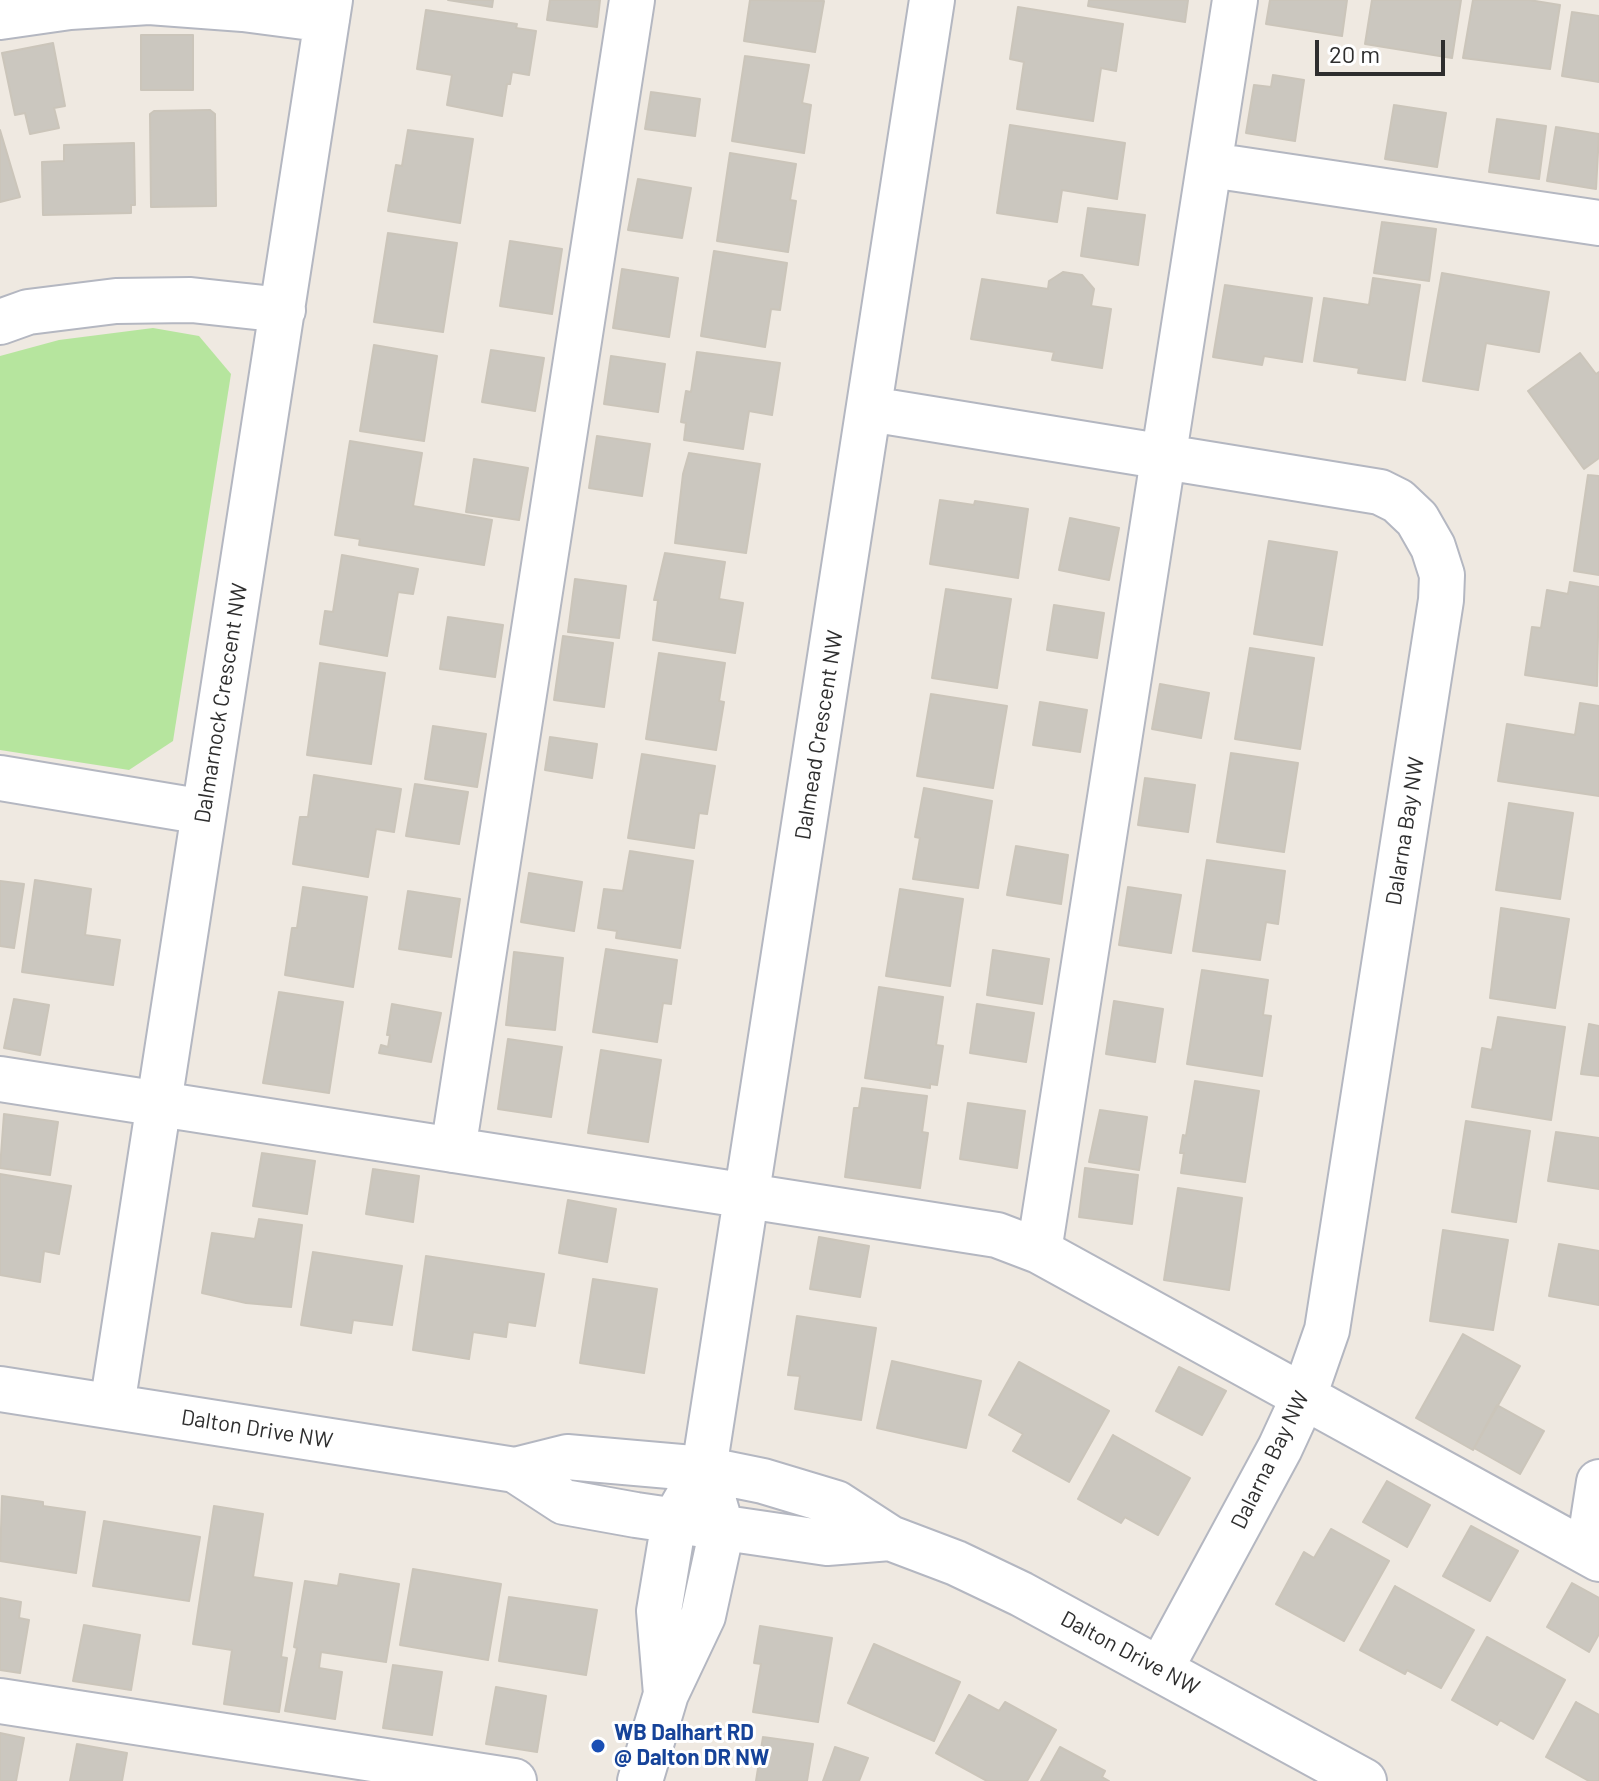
<!DOCTYPE html>
<html>
<head>
<meta charset="utf-8">
<style>
  body { margin:0 }
  #map { position:relative; width:1599px; height:1781px; overflow:hidden; background:#efe9e1; font-family:Barlow,sans-serif }
  canvas { display:block }
  .scale { position:absolute; left:1315px; top:40px; width:130px; height:36px; box-sizing:border-box; border:4px solid #2e2e2e; border-top:0; padding-left:10px; font-size:24px; line-height:28px; white-space:nowrap; color:#2e2e2e; -webkit-text-stroke:6px #fff; paint-order:stroke }
</style>
</head>
<body>
<div id="map">
<canvas width="1599" height="1781"></canvas>
<div class="scale">20 m</div>
</div>
<script>
const ctx = document.querySelector('canvas').getContext('2d');
ctx.lineJoin = 'round';
function fillPath(path, color) { ctx.fillStyle = color; ctx.fill(path, 'evenodd'); }
const toPath = rows => new Path2D(rows.map(r => 'M' + r).join(''));
function stroke(path, color, width, dash) { ctx.strokeStyle = color; ctx.lineWidth = width; ctx.lineCap = dash ? 'butt' : 'round'; ctx.setLineDash(dash || []); ctx.stroke(path); }
function write(font, color, halo, rows, align = 'center') {
  ctx.font = font + ' Barlow,sans-serif'; ctx.lineWidth = 6; ctx.setLineDash([]); ctx.textBaseline = 'middle'; ctx.strokeStyle = halo; ctx.fillStyle = color; for (const [text, x, y, turn = 0] of rows) {
    ctx.save(); ctx.translate(x, y); ctx.rotate((+turn || 0) * Math.PI / 180); ctx.textAlign = isNaN(turn) ? turn : align; if (halo) ctx.strokeText(text, 0, 0); ctx.fillText(text, 0, 0); ctx.restore();
  }
}
const green = toPath([
  [153,328,199,336,231,374,173,741,129,770,0,750,0,356,59,340]
]);
const building = toPath([
  [448,0,493,0,492,7,448,0],
  [550,0,600,0,597,27,547,20,550,0],
  [750,0,824,1,815,52,744,41,750,0],
  [1089,0,1188,0,1185,22,1088,6,1089,0],
  [1270,0,1347,0,1342,36,1266,24,1270,0],
  [1372,0,1461,0,1452,58,1365,44,1372,0],
  [1473,0,1529,0,1560,5,1550,69,1463,58,1473,0],
  [1018,7,1123,24,1116,71,1101,68,1093,121,1017,109,1024,62,1010,59,1018,7],
  [426,10,517,24,516,28,536,31,529,75,512,72,510,84,507,84,502,116,447,105,452,75,417,69,426,10],
  [1572,12,1599,16,1599,82,1562,76,1572,12],
  [141,35,193,35,193,90,141,90,141,35],
  [53,43,65,106,54,108,59,128,30,134,25,113,15,115,2,53,53,43],
  [745,56,809,65,802,103,811,105,804,153,732,141,745,56],
  [1273,75,1304,80,1295,141,1246,133,1254,85,1271,87,1273,75],
  [651,92,700,99,695,136,645,129,651,92],
  [1394,105,1446,113,1437,167,1385,159,1394,105],
  [210,110,215,114,216,206,151,207,150,114,154,111,210,110],
  [1497,119,1546,126,1539,179,1489,172,1497,119],
  [1010,125,1125,143,1117,199,1062,190,1057,222,997,213,1010,125],
  [1556,127,1599,134,1596,189,1547,181,1556,127],
  [0,130,20,197,0,202,0,130],
  [408,130,473,139,460,223,388,211,396,165,402,166,408,130],
  [134,143,135,205,131,205,131,213,43,215,42,162,64,161,64,145,134,143],
  [730,153,796,164,790,200,796,201,788,252,717,241,730,153],
  [638,179,691,188,682,238,628,230,638,179],
  [1088,208,1145,215,1138,265,1081,256,1088,208],
  [1382,222,1436,229,1429,281,1374,273,1382,222],
  [388,233,457,243,443,332,374,322,388,233],
  [510,241,562,249,552,314,500,306,510,241],
  [714,251,787,263,780,310,771,309,765,347,701,336,714,251],
  [622,269,678,278,669,337,613,328,622,269],
  [1063,272,1082,275,1094,289,1091,306,1111,309,1102,368,1052,360,1054,352,971,339,982,279,1048,289,1049,281,1063,272],
  [1442,273,1549,292,1539,352,1486,343,1478,390,1423,381,1442,273],
  [1373,278,1420,285,1405,380,1358,373,1359,368,1314,361,1324,298,1369,305,1373,278],
  [1225,285,1312,298,1302,362,1264,356,1262,365,1213,357,1225,285],
  [374,345,437,356,424,441,360,431,374,345],
  [491,350,544,358,535,411,482,402,491,350],
  [697,352,780,363,772,415,749,411,743,449,684,440,686,423,681,422,686,391,691,392,697,352],
  [1580,353,1596,374,1599,372,1599,458,1584,469,1528,391,1580,353],
  [611,356,665,364,658,412,604,404,611,356],
  [597,436,650,444,642,496,589,488,597,436],
  [350,441,422,453,413,506,492,520,484,565,359,545,360,539,335,535,350,441],
  [689,453,760,464,746,553,675,543,683,474,689,453],
  [474,459,528,468,519,520,466,512,474,459],
  [1588,475,1599,476,1599,575,1574,571,1588,475],
  [940,500,974,505,975,501,1028,509,1018,578,930,564,940,500],
  [1070,518,1119,528,1109,580,1059,570,1070,518],
  [1269,541,1337,552,1322,645,1254,634,1269,541],
  [665,553,725,562,719,599,743,603,735,653,653,640,658,600,654,600,665,553],
  [342,555,418,569,413,594,398,592,387,656,320,644,325,611,333,612,342,555],
  [575,579,626,586,619,638,568,632,575,579],
  [1570,582,1599,587,1597,686,1525,675,1532,627,1541,628,1547,590,1568,594,1570,582],
  [946,589,1011,599,997,688,932,678,946,589],
  [1054,605,1104,613,1097,658,1047,650,1054,605],
  [448,617,503,625,495,677,440,669,448,617],
  [563,636,613,643,604,707,554,700,563,636],
  [1250,648,1314,658,1300,749,1235,739,1250,648],
  [659,653,725,663,719,701,724,702,716,750,646,739,659,653],
  [320,663,385,673,371,764,307,755,320,663],
  [1160,684,1209,693,1201,738,1152,729,1160,684],
  [931,694,1007,706,993,788,917,776,931,694],
  [1040,702,1087,710,1080,752,1033,745,1040,702],
  [1580,703,1599,706,1599,796,1498,781,1507,724,1575,735,1580,703],
  [433,726,486,734,477,787,425,779,433,726],
  [550,737,597,744,592,778,545,770,550,737],
  [1231,753,1298,763,1284,852,1217,842,1231,753],
  [642,754,715,766,707,814,699,813,694,848,628,838,642,754],
  [314,775,401,789,394,832,376,829,368,877,293,864,300,817,308,817,314,775],
  [1145,778,1195,785,1188,832,1138,825,1145,778],
  [415,784,468,792,459,844,406,836,415,784],
  [924,788,992,801,978,888,913,879,920,838,915,837,924,788],
  [1509,803,1573,813,1560,899,1496,890,1509,803],
  [1016,846,1068,855,1061,904,1007,895,1016,846],
  [630,851,693,861,680,948,616,938,617,931,598,928,604,889,623,891,630,851],
  [1207,860,1285,871,1278,924,1266,922,1260,960,1193,951,1207,860],
  [529,873,582,882,574,931,521,922,529,873],
  [35,880,91,889,85,935,120,940,113,985,22,972,35,880],
  [0,881,24,884,14,948,0,946,0,881],
  [303,887,367,897,353,987,285,975,292,928,297,928,303,887],
  [1128,887,1181,895,1171,953,1119,945,1128,887],
  [900,889,963,899,950,986,886,976,900,889],
  [408,891,460,899,451,957,399,949,408,891],
  [1501,908,1569,919,1555,1008,1490,998,1501,908],
  [606,949,677,960,671,1004,663,1003,657,1042,593,1032,606,949],
  [993,950,1049,959,1042,1004,987,995,993,950],
  [514,952,563,958,555,1030,506,1025,514,952],
  [1202,970,1268,980,1263,1015,1271,1016,1262,1076,1187,1064,1202,970],
  [879,987,943,997,936,1045,943,1046,937,1085,930,1084,930,1088,865,1078,879,987],
  [279,992,343,1002,329,1093,263,1083,279,992],
  [14,999,49,1005,40,1055,4,1048,14,999],
  [1114,1001,1163,1009,1155,1062,1106,1054,1114,1001],
  [392,1004,441,1013,431,1062,379,1053,381,1045,388,1047,390,1035,387,1035,392,1004],
  [977,1004,1034,1013,1026,1062,970,1053,977,1004],
  [1498,1017,1565,1027,1551,1120,1472,1107,1482,1048,1492,1050,1498,1017],
  [1589,1024,1599,1026,1599,1076,1581,1074,1589,1024],
  [508,1039,562,1047,551,1117,498,1109,508,1039],
  [601,1050,661,1060,648,1142,588,1133,601,1050],
  [1195,1081,1259,1091,1245,1182,1181,1173,1184,1153,1180,1153,1183,1135,1186,1136,1195,1081],
  [862,1088,927,1096,922,1132,928,1133,920,1188,845,1177,854,1108,859,1108,862,1088],
  [968,1103,1025,1111,1017,1168,960,1159,968,1103],
  [1100,1110,1147,1117,1139,1170,1089,1162,1100,1110],
  [4,1114,58,1122,50,1175,0,1168,4,1114],
  [1466,1121,1530,1131,1516,1222,1452,1212,1466,1121],
  [1556,1132,1599,1138,1599,1189,1548,1181,1556,1132],
  [262,1153,315,1161,307,1214,253,1206,262,1153],
  [1085,1168,1138,1175,1132,1224,1079,1217,1085,1168],
  [373,1169,419,1176,413,1222,366,1214,373,1169],
  [0,1174,71,1186,59,1254,44,1251,40,1282,0,1275,0,1174],
  [1178,1188,1242,1198,1229,1290,1164,1280,1178,1188],
  [568,1200,616,1209,607,1262,559,1253,568,1200],
  [259,1219,302,1225,291,1307,246,1303,202,1293,212,1233,255,1239,259,1219],
  [1443,1230,1508,1240,1493,1330,1430,1321,1443,1230],
  [819,1237,869,1246,860,1297,810,1289,819,1237],
  [1559,1244,1599,1251,1599,1305,1549,1296,1559,1244],
  [313,1252,402,1266,392,1325,353,1320,351,1333,301,1325,313,1252],
  [426,1256,544,1274,535,1326,508,1322,506,1337,473,1332,469,1359,413,1350,426,1256],
  [593,1279,657,1289,644,1373,580,1363,593,1279],
  [797,1316,876,1328,861,1420,795,1409,800,1376,788,1375,797,1316],
  [1463,1334,1520,1366,1473,1450,1416,1418,1463,1334],
  [892,1361,981,1381,966,1448,877,1428,892,1361],
  [1019,1362,1109,1411,1069,1482,1013,1451,1023,1434,989,1415,1019,1362],
  [1179,1367,1226,1391,1202,1435,1156,1411,1179,1367],
  [1497,1405,1544,1431,1520,1474,1474,1448,1497,1405],
  [1113,1435,1190,1478,1158,1535,1125,1517,1121,1523,1078,1499,1113,1435],
  [1387,1481,1430,1505,1407,1547,1363,1522,1387,1481],
  [2,1496,43,1502,43,1506,85,1512,76,1573,0,1561,2,1496],
  [214,1506,263,1514,253,1577,292,1583,281,1657,287,1658,279,1712,224,1704,232,1650,193,1644,214,1506],
  [104,1521,200,1537,189,1601,93,1586,104,1521],
  [1471,1526,1518,1551,1490,1601,1443,1576,1471,1526],
  [1331,1529,1389,1561,1344,1641,1276,1604,1304,1552,1314,1558,1331,1529],
  [413,1569,501,1584,488,1660,400,1645,413,1569],
  [340,1574,399,1584,386,1662,321,1652,319,1668,342,1672,335,1719,285,1711,297,1648,294,1647,305,1581,338,1586,340,1574],
  [1572,1583,1599,1598,1599,1634,1589,1652,1547,1627,1572,1583],
  [1395,1586,1474,1630,1441,1688,1407,1670,1405,1674,1360,1650,1395,1586],
  [509,1597,597,1610,586,1675,499,1661,509,1597],
  [0,1598,21,1602,19,1618,29,1620,20,1673,0,1670,0,1598],
  [84,1625,140,1635,131,1690,73,1681,84,1625],
  [760,1626,832,1638,818,1722,753,1712,761,1664,754,1663,760,1626],
  [1487,1637,1565,1680,1533,1739,1500,1720,1497,1725,1452,1700,1487,1637],
  [874,1644,960,1682,934,1741,848,1703,874,1644],
  [393,1665,442,1672,432,1735,383,1728,393,1665],
  [496,1687,546,1696,537,1752,486,1744,496,1687],
  [969,1695,999,1711,1005,1702,1056,1730,1027,1781,987,1781,936,1753,969,1695],
  [1576,1702,1599,1715,1599,1781,1589,1781,1546,1757,1576,1702],
  [0,1733,24,1738,16,1781,0,1781,0,1733],
  [763,1737,813,1744,807,1781,756,1781,763,1737],
  [77,1744,127,1753,122,1781,70,1781,77,1744],
  [835,1747,868,1758,859,1781,823,1781,835,1747],
  [1060,1747,1105,1771,1102,1777,1109,1781,1041,1781,1060,1747]
]);
const minor = toPath([
  [0,17,70,7,149,2,243,9,327,20],
  [1211,165,1599,223],
  [0,322,28,312,116,301,191,300,283,310],
  [870,409,1380,492,1398,501,1417,519,1433,547,1442,575,1441,600,1327,1330,1304,1396,1280,1448,1161,1668],
  [0,778,204,812],
  [0,1079,997,1235,1039,1251,1599,1559],
  [453,1150,632,0],
  [1039,1251,1235,0],
  [0,1389,515,1470,567,1457,704,1469,763,1481,836,1503,890,1538,956,1563,1021,1594,1364,1781],
  [112,1406,330,0],
  [515,1470,564,1502,636,1515,827,1543,890,1538],
  [1588,1553,1599,1482],
  [666,1694,659,1611,674,1521,704,1469,932,0],
  [0,1701,514,1781],
  [640,1781,666,1694,703,1616,722,1529,714,1502]
]);
const markers = [
  [598,1746,8,"#1a4fb4"]
];
const streetNames = [
  ["Dalmarnock Crescent NW",221,703,-81],
  ["Dalmead Crescent NW",819,735,-81],
  ["Dalarna Bay NW",1405,831,-81],
  ["Dalton Drive NW",257,1429,9],
  ["Dalarna Bay NW",1270,1460,-64],
  ["Dalton Drive NW",1130,1653,28]
];
const transitNames = [
  ["WB Dalhart RD",614,1733],
  ["@ Dalton DR NW",614,1758]
];
fillPath(green, '#b6e59e');
fillPath(building, '#cbc7bf');
stroke(building, '#cbc5ba', 2);
stroke(minor, '#b4b7c1', 48);
stroke(minor, '#fff', 44);
for (const [x, y, r, color] of markers) { const dot = new Path2D(); dot.arc(x, y, r, 0, 2 * Math.PI); ctx.fillStyle = color; ctx.fill(dot); stroke(dot, '#fff', 3); }
write('22px', '#2e2e2e', '#fff', streetNames);
write('bold 22px', '#164399', '#fff', transitNames, 'left');
</script>
</body>
</html>
